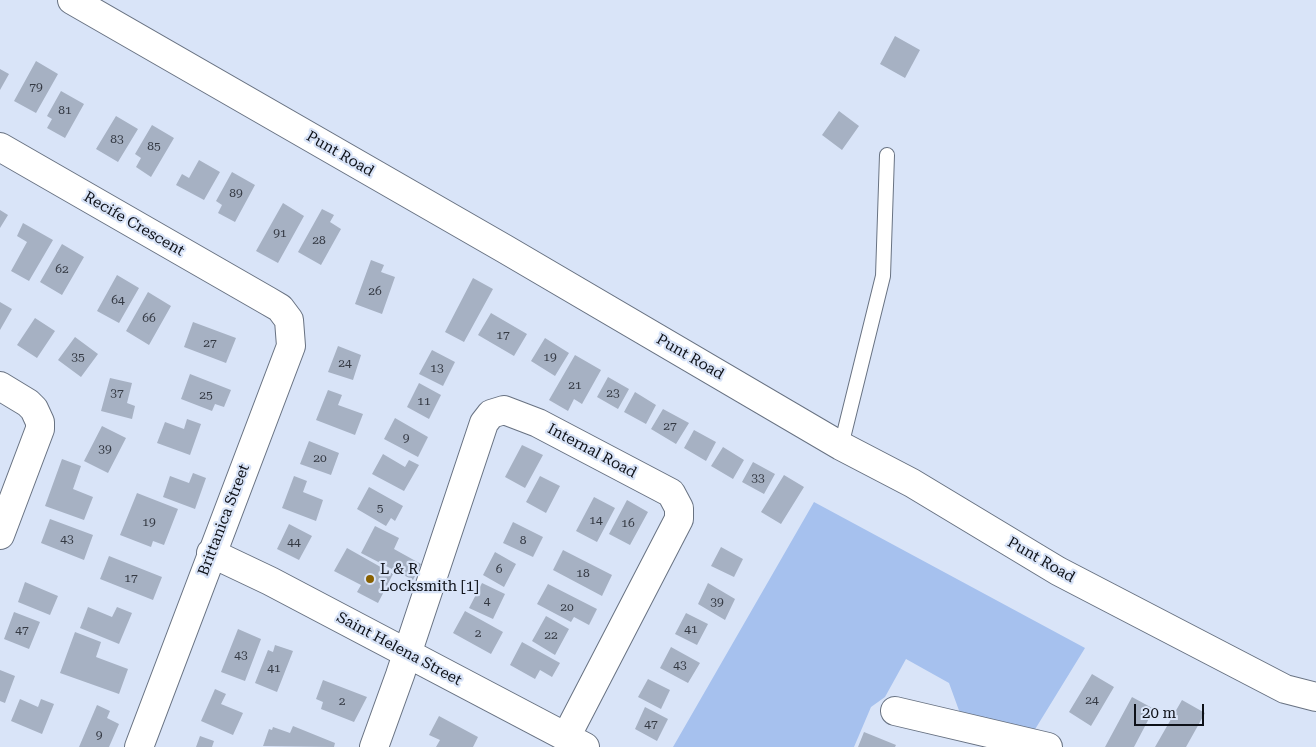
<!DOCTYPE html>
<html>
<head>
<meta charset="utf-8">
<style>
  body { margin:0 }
  #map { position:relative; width:1316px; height:747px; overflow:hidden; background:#d9e4f8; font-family:"Roboto Serif",serif }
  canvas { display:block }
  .scale { position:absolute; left:1134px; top:704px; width:70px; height:22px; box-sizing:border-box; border:2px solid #0e1118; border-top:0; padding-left:6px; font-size:15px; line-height:18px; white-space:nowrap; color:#0e1118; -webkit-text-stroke:4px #d9e4f8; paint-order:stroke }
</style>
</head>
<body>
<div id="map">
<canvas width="1316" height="747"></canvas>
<div class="scale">20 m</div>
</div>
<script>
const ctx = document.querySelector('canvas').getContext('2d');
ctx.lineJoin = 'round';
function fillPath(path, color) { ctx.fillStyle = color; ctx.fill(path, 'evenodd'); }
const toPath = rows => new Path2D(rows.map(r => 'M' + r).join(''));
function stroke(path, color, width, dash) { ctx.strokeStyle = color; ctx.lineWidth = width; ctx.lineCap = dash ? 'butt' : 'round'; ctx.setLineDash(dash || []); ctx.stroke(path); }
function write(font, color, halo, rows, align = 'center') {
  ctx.font = font + ' "Roboto Serif",serif'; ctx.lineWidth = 4.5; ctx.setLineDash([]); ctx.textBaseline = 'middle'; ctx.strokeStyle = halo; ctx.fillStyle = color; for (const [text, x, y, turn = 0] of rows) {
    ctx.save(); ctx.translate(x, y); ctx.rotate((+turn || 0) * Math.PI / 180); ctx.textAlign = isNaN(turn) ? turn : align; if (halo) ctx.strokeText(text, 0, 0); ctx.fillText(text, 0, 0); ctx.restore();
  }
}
const green = toPath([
  [814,502,1085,648,1034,731,961,716,949,683,906,659,885,697,871,707,854,747,673,747]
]);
const building = toPath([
  [895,36,920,50,905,78,880,64],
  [36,61,58,74,36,113,14,101],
  [0,69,9,74,0,90],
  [61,91,84,104,65,138,47,128,52,119,47,116],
  [839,111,859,126,842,150,822,135],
  [116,116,138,129,118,162,96,149],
  [152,125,174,138,151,177,136,167,141,158,135,154],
  [199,160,220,172,204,200,176,185,182,174,189,178],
  [232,172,255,185,235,222,218,213,222,205,216,201],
  [283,203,304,216,278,263,256,251],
  [322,209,334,215,330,222,341,229,321,265,298,252],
  [0,210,8,215,0,228],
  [23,223,53,240,29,281,11,271,27,242,17,236],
  [62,244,84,257,62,295,40,282],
  [371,260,384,265,381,272,395,277,382,314,355,304],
  [117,275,139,288,119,323,97,311],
  [473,278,493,289,464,342,445,332],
  [148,292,171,306,149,345,126,331],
  [0,302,12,309,0,330],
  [491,313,527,334,514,356,478,335],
  [35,318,55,331,37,358,17,345],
  [193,322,236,338,226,363,184,347],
  [75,337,98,354,81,377,58,360],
  [545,338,569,353,555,376,531,361],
  [338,346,361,355,353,380,328,372],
  [432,350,455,362,443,386,419,374],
  [575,355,601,370,582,404,574,399,568,411,549,400],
  [190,374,231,390,224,407,215,404,212,411,181,399],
  [608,377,629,389,618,409,597,397],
  [110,378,132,383,127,403,135,406,132,419,101,411],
  [419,383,441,395,429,419,407,407],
  [328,390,342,395,338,405,363,414,355,435,316,420],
  [635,392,656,405,646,424,624,412],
  [663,409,689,423,676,444,651,429],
  [395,418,428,437,418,457,384,439],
  [187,419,201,424,190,455,157,443,165,422,184,429],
  [102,426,126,438,108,473,84,461],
  [694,430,716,442,706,461,684,448],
  [309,441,339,453,331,475,300,464],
  [522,445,543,455,525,488,505,477],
  [723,447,744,460,733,479,711,466],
  [383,454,405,467,409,460,419,465,404,491,372,474],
  [62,459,81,466,73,489,93,497,84,520,45,506],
  [753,462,775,474,764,494,742,482],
  [193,473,206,478,195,509,163,497,170,476,189,483],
  [784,475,804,487,781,524,761,512],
  [294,476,307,481,303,492,323,500,316,521,282,508],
  [540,476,560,486,546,513,526,502],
  [369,487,403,506,395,521,391,518,386,526,357,509],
  [137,493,178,509,164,545,153,541,151,547,120,535],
  [594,497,615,508,597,542,576,531],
  [627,500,648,512,630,545,609,534],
  [50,519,93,535,84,560,41,543],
  [513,522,543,537,533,557,503,543],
  [289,524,312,536,299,560,277,549],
  [375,526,399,538,394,549,421,564,413,580,361,553],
  [721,547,743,559,734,577,711,566],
  [347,548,393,574,378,603,357,592,361,585,334,571],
  [563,550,612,575,602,596,553,570],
  [495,552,516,564,504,587,483,575],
  [109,556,162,577,153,600,100,579],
  [25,582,58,596,50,615,18,602],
  [482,583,505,594,493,619,469,608],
  [708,583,735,599,725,620,698,604],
  [548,584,597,609,589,625,574,617,571,622,537,604],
  [88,607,112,617,117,607,132,613,119,644,80,628],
  [465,611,503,632,491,654,453,633],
  [14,612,40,622,29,649,4,639],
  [686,613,708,624,697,645,675,634],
  [546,616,569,629,555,655,532,641],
  [238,629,261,639,245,681,221,672],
  [75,632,101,642,96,657,128,669,119,694,60,673],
  [522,642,560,663,552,677,540,670,535,679,510,665],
  [275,645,293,651,277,692,255,683,268,650,273,652],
  [671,647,700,663,688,683,660,668],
  [0,670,15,676,5,703,0,701],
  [1092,674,1114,687,1091,726,1069,712],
  [648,679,670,690,661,709,638,697],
  [323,680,367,697,354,722,321,709,323,702,316,699],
  [215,689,226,694,221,704,243,713,233,735,201,721],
  [1132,697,1154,709,1134,747,1105,747],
  [20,699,38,707,41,699,54,704,42,734,11,721],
  [1182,700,1205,713,1186,747,1155,747],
  [97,705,110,711,107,718,119,724,109,747,79,747],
  [645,707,668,719,657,741,635,729],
  [439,716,478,737,473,747,436,747,440,740,429,735],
  [293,726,335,743,334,747,263,746,269,729,272,730,273,727,290,733],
  [864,732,896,745,895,747,858,747],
  [200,736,214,741,212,747,196,747]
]);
const service = toPath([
  [841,446,883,276,887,155]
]);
const minor = toPath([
  [72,0,505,249,841,446,912,483,1058,571,1285,689,1316,697],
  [0,147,268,301,280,308,289,320,291,346,139,747],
  [0,386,28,403,34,409,40,422,40,429,0,535],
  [211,553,270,581,585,747],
  [895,711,1048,747],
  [374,747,400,675,484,423,491,414,504,410,538,423,671,493,679,508,679,519,566,737]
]);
const markers = [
  [370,579,5,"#896100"]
];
const numberNames = [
  ["79",36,87],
  ["81",65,110],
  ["83",117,139],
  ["85",154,146],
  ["89",236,193],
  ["91",280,233],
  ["28",319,240],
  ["62",62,269],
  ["26",375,291],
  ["64",118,300],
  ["66",149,318],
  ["17",503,335],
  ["27",210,343],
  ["35",78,357],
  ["19",550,357],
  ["24",345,363],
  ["13",437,368],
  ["21",575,385],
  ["37",117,393],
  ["23",613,393],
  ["25",206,395],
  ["11",424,401],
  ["27",670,426],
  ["9",406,438],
  ["39",105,449],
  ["20",320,458],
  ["33",758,478],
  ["5",380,508],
  ["14",596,520],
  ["19",149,522],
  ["16",628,523],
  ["43",67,539],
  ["8",523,540],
  ["44",294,542],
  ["6",499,569],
  ["18",583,573],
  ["17",131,578],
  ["4",487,601],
  ["39",717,602],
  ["20",567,607],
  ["41",691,629],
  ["47",22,630],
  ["2",478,633],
  ["22",551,635],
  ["43",241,655],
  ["43",680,665],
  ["41",274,668],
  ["24",1092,700],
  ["2",342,701],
  ["47",651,724],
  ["9",99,735]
];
const streetNames = [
  ["Punt Road",340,154,30],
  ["Recife Crescent",134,224,30],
  ["Punt Road",690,357,30],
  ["Internal Road",592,451,28],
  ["Brittanica Street",224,520,-69],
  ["Punt Road",1041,560,30],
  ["Saint Helena Street",399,649,28]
];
const poiNames = [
  ["L & R",380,570],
  ["Locksmith [1]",380,587]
];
fillPath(green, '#a6c1ee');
fillPath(building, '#a6b1c3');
stroke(service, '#687282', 16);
stroke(minor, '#687282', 30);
stroke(service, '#fff', 14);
stroke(minor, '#fff', 28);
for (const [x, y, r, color] of markers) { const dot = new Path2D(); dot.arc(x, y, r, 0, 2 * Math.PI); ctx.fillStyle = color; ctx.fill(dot); stroke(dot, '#d9e4f8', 2); }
write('12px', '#343943', null, numberNames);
write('15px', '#0e1118', '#d9e4f8', streetNames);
write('15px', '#0e1118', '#d9e4f8', poiNames, 'left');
</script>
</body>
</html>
